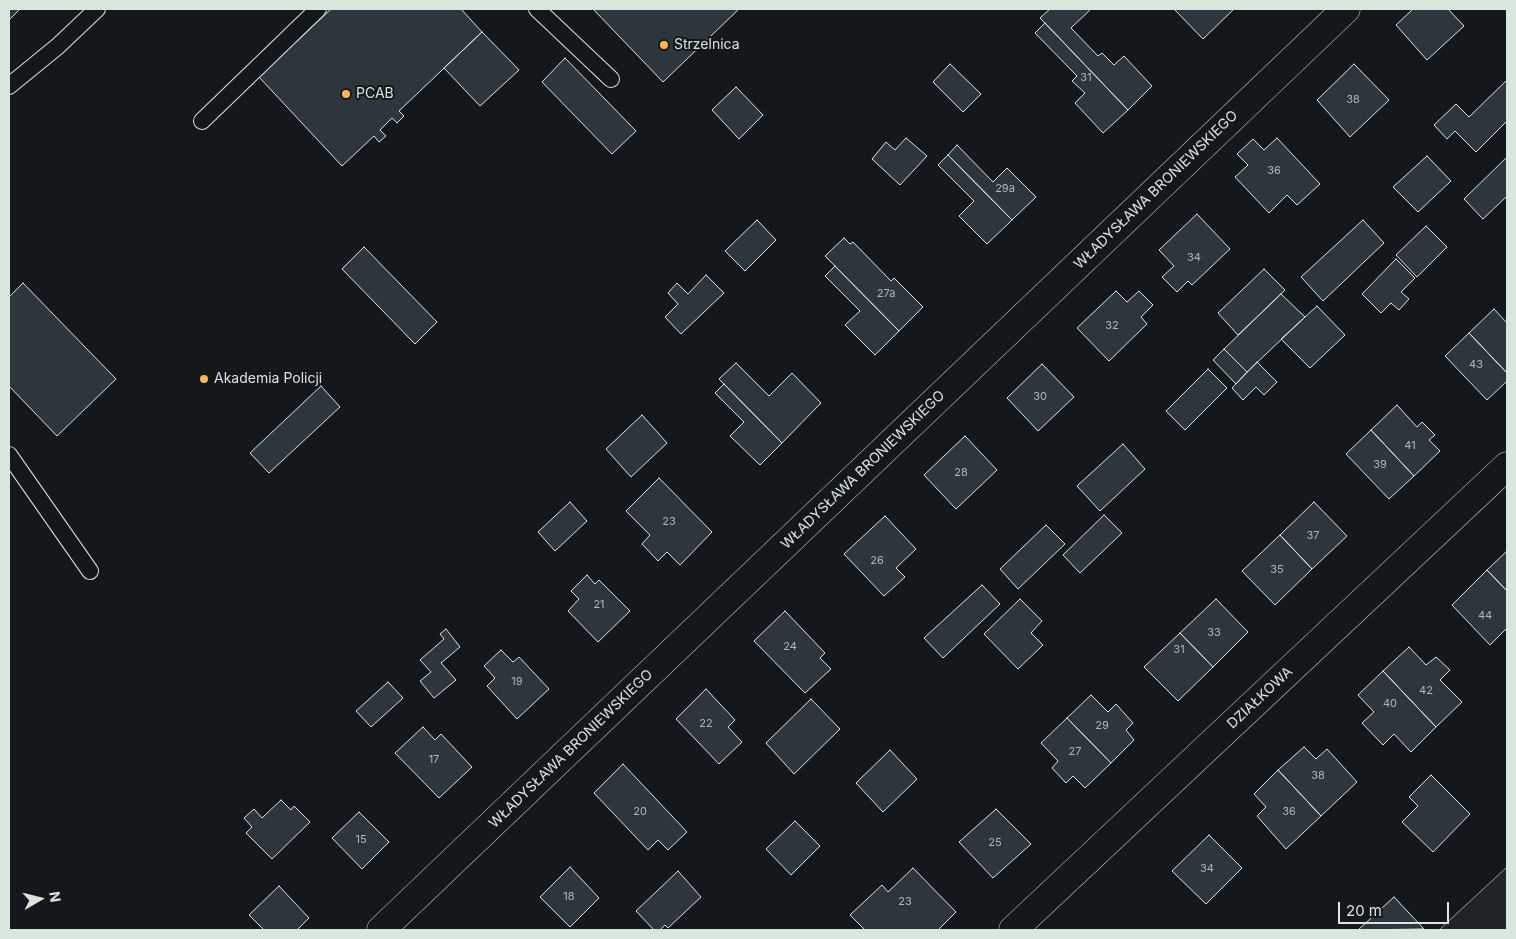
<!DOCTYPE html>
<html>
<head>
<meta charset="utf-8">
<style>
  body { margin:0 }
  #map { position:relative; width:1516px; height:939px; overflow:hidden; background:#14181c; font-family:Inter,sans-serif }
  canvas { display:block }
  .frame { position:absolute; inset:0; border:10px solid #d8e6dc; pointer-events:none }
  .north { position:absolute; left:15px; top:874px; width:50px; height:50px; -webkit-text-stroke:4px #14181c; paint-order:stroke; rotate:82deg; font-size:14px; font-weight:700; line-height:20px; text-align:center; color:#d8e6dc }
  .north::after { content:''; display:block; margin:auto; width:18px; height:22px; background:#d8e6dc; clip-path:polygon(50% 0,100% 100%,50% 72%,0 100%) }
  .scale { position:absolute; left:1338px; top:902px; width:111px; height:22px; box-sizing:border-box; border:2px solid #d8e6dc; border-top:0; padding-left:6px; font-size:15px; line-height:18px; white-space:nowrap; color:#d8e6dc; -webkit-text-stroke:4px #14181c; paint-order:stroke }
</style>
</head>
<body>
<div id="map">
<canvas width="1516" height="939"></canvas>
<div class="frame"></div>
<div class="north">N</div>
<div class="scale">20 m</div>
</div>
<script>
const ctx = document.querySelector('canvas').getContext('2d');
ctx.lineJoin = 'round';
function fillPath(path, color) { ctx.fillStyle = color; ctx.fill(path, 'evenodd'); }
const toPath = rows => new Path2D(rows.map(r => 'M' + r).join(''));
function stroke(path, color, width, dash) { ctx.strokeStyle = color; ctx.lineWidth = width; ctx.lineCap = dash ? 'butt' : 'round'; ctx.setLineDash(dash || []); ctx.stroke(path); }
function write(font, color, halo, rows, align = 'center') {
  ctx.font = font + ' Inter,sans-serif'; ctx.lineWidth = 4; ctx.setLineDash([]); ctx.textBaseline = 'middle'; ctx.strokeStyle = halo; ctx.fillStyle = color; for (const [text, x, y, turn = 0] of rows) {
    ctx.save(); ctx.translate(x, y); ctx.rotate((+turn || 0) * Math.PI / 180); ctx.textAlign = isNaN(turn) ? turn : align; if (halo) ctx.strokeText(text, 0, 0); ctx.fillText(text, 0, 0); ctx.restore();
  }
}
const green = toPath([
  [1507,867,1507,930,1439,930,1507,867]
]);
const building = toPath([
  [9,9,20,9,9,20,9,9],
  [331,9,461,9,482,32,399,111,404,116,397,123,392,118,380,130,386,136,379,142,374,136,342,166,259,77,331,9],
  [593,9,739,9,663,82,593,9],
  [1050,9,1091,9,1071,28,1098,56,1102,53,1114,65,1124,56,1152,86,1128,110,1040,18,1050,9],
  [1174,9,1234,9,1203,39,1174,9],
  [1413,9,1448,9,1464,26,1427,60,1396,25,1413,9],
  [1045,23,1128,110,1103,133,1075,103,1085,93,1072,81,1077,76,1035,33,1045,23],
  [482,32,519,70,480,106,444,68,482,32],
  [565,58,636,131,612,154,542,82,565,58],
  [950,64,981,94,963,112,933,82,950,64],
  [1354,64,1389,100,1350,137,1317,100,1354,64],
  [1507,80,1507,121,1476,152,1455,131,1447,139,1434,125,1456,104,1469,117,1507,80],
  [736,87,763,115,739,139,712,110,736,87],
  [906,138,927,156,900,185,872,159,886,142,895,150,906,138],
  [1277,138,1320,184,1297,205,1287,195,1269,213,1235,177,1248,165,1237,154,1253,139,1264,150,1277,138],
  [957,145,993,182,1007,168,1036,197,1012,220,948,155,957,145],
  [948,155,1012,220,987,244,959,216,974,201,938,165,948,155],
  [1427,156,1451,181,1418,212,1393,187,1427,156],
  [1507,157,1507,196,1483,219,1464,199,1507,157],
  [1197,214,1230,249,1192,285,1188,281,1177,292,1162,277,1174,266,1159,250,1197,214],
  [757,220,776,240,745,271,725,251,757,220],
  [1363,220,1384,243,1323,301,1301,277,1363,220],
  [1426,226,1447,247,1417,277,1396,255,1426,226],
  [844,238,850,244,853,242,891,281,894,278,923,307,899,331,825,256,844,238],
  [364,247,437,322,415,344,342,269,364,247],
  [1396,259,1415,278,1401,292,1409,299,1399,310,1391,303,1381,313,1362,294,1396,259],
  [835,266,899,331,875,355,845,325,860,311,825,276,835,266],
  [1264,269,1285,290,1238,335,1218,313,1264,269],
  [706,275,724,293,681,334,665,317,678,304,668,293,677,283,688,294,706,275],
  [23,283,116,379,57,436,9,386,9,297,23,283],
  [1116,291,1127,302,1139,291,1153,305,1141,317,1147,324,1109,361,1077,328,1116,291],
  [1281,294,1305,317,1247,372,1224,349,1281,294],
  [1317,306,1345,335,1310,368,1281,339,1317,306],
  [1494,309,1507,323,1507,373,1469,333,1494,309],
  [1469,333,1507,373,1507,381,1487,400,1445,356,1469,333],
  [1224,349,1247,372,1236,384,1213,360,1224,349],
  [1257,362,1277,382,1264,395,1256,387,1243,400,1232,388,1257,362],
  [736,363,769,396,792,373,821,403,782,443,719,379,736,363],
  [1042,364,1074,397,1038,431,1007,398,1042,364],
  [1208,369,1227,388,1185,430,1166,411,1208,369],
  [724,384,782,443,760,465,730,436,744,422,715,393,724,384],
  [321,386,340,407,269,473,250,453,321,386],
  [1397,405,1417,427,1422,422,1435,435,1429,440,1440,451,1414,476,1371,430,1397,405],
  [642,415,667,443,631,477,606,449,642,415],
  [1371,430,1414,476,1389,499,1346,454,1371,430],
  [965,436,997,470,956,509,924,475,965,436],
  [1123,444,1145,469,1100,511,1077,486,1123,444],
  [659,478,712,532,680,565,667,552,658,561,642,544,650,535,626,511,659,478],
  [570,502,587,521,555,551,538,532,570,502],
  [1314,502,1347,536,1312,569,1280,535,1314,502],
  [1104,515,1122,533,1080,573,1063,555,1104,515],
  [885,516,916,549,896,568,905,577,884,596,844,554,885,516],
  [1046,525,1065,544,1018,589,1000,569,1046,525],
  [1280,535,1312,569,1275,605,1242,571,1280,535],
  [1507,551,1507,591,1487,570,1507,551],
  [1487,570,1507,591,1507,628,1490,645,1452,605,1487,570],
  [587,575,595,584,599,580,630,611,598,642,568,611,579,599,571,591,587,575],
  [982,585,1000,604,943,658,924,638,982,585],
  [1020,599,1042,621,1031,633,1043,645,1018,669,984,634,1020,599],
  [1216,599,1248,632,1213,667,1180,633,1216,599],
  [785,611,825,653,820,658,831,669,805,693,754,641,785,611],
  [446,629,460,647,441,663,456,680,434,698,420,681,431,672,420,660,444,639,440,634,446,629],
  [1180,633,1213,667,1178,701,1144,667,1180,633],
  [1409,647,1426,665,1436,657,1450,670,1440,680,1462,702,1436,727,1383,671,1409,647],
  [501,650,513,662,519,657,549,689,517,719,487,686,495,678,484,666,501,650],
  [1383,671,1436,727,1411,752,1394,734,1383,745,1362,723,1374,712,1358,695,1383,671],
  [388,682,403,698,371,727,356,711,388,682],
  [706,689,735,720,728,727,742,742,719,764,676,719,706,689],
  [1091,695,1108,712,1116,704,1133,723,1126,730,1134,740,1111,763,1067,718,1091,695],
  [811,699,840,729,794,774,766,743,811,699],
  [1067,718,1111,763,1085,788,1073,776,1066,783,1052,768,1058,761,1041,743,1067,718],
  [423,727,435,740,441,734,472,767,439,798,395,753,423,727],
  [1304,747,1316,759,1327,749,1357,782,1321,816,1278,770,1304,747],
  [890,750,917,779,883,812,856,783,890,750],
  [623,764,687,832,668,850,658,840,648,850,594,793,623,764],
  [1278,770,1321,816,1286,849,1257,816,1266,807,1254,794,1278,770],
  [1431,775,1470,814,1433,852,1402,822,1418,806,1409,797,1431,775],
  [281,800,291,810,294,806,310,822,272,859,246,833,252,827,244,818,254,809,262,818,281,800],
  [996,809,1031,844,993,878,959,842,996,809],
  [359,812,389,842,362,869,332,838,359,812],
  [795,821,820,846,791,875,766,849,795,821],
  [1209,835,1242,868,1206,904,1172,871,1209,835],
  [570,867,599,898,570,927,540,897,570,867],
  [913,868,956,912,938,930,865,930,850,915,882,885,888,892,913,868],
  [678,871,701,897,668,928,665,925,660,930,654,930,636,911,678,871],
  [279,886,309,918,297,930,264,930,249,915,279,886],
  [1394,897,1424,929,1358,930,1394,897]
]);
const lane = toPath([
  [537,9,611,79],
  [9,86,58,46,97,9],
  [202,121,318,9],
  [9,455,90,571]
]);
const street = toPath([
  [381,930,1346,9],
  [1013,930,1507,466]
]);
const markers = [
  [664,45,5,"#ffb74d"],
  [346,94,5,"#ffb74d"],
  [204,379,5,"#ffb74d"]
];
const numberNames = [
  ["31",1086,78],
  ["38",1353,100],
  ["36",1274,171],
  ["29a",1005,189],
  ["34",1194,258],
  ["27a",886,294],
  ["32",1112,326],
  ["43",1476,365],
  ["30",1040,397],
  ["41",1410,446],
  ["39",1380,465],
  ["28",961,473],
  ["23",669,522],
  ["37",1313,536],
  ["26",877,561],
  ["35",1277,570],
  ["21",599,605],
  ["44",1485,616],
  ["33",1214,633],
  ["24",790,647],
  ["31",1179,650],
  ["19",517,682],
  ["42",1426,691],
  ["40",1390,704],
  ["22",706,724],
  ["29",1102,726],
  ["27",1075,752],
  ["17",434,760],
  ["38",1318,776],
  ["20",640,812],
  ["36",1289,812],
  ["15",361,840],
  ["25",995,843],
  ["34",1207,869],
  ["18",569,897],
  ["23",905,902]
];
const poiNames = [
  ["Strzelnica",674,45],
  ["PCAB",356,94],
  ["Akademia Policji",214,379]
];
const streetNames = [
  ["WŁADYSŁAWA BRONIEWSKIEGO",1156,190,-44],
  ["WŁADYSŁAWA BRONIEWSKIEGO",863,470,-44],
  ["DZIAŁKOWA",1260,698,-43],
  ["WŁADYSŁAWA BRONIEWSKIEGO",571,749,-44]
];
fillPath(green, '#202428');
stroke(green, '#939e99', 1);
fillPath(building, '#2c363c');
stroke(building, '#d8e6dc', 1);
stroke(lane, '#d8e6dc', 18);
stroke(street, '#d8e6dc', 29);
stroke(lane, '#14181c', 16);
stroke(street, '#14181c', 28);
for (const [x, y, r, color] of markers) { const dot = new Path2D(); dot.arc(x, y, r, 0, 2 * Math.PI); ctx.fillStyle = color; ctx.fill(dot); stroke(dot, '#14181c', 2); }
write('11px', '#adbab4', null, numberNames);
write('14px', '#d8e6dc', '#14181c', poiNames, 'left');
write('14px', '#d8e6dc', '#14181c', streetNames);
</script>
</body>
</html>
